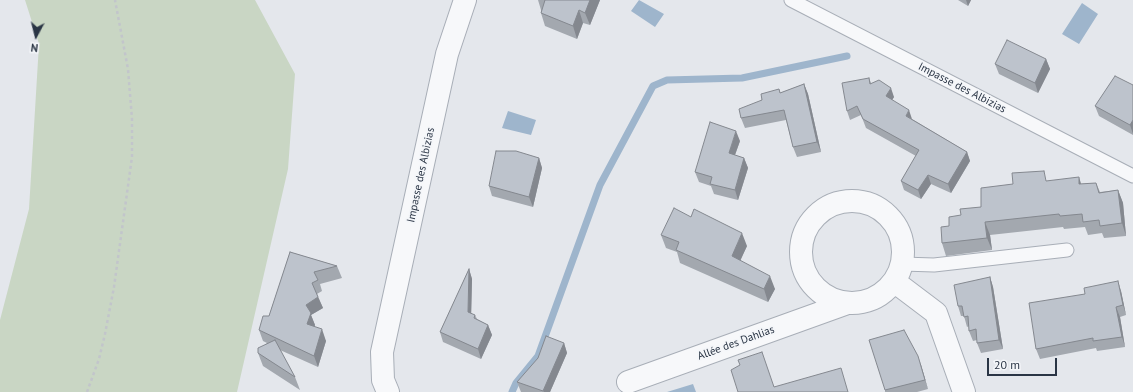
<!DOCTYPE html>
<html>
<head>
<meta charset="utf-8">
<style>
  body { margin:0 }
  #map { position:relative; width:1133px; height:392px; overflow:hidden; background:#e4e7ec; font-family:"PT Sans",sans-serif }
  canvas { display:block }
  .north { position:absolute; left:16px; top:16px; width:40px; height:40px; -webkit-text-stroke:3px #f4f6f9; paint-order:stroke; rotate:187deg; font-size:11px; font-weight:700; line-height:16px; text-align:center; color:#2a3545 }
  .north::after { content:''; display:block; margin:auto; width:14px; height:18px; background:#2a3545; clip-path:polygon(50% 0,100% 100%,50% 72%,0 100%) }
  .scale { position:absolute; left:987px; top:358px; width:70px; height:18px; box-sizing:border-box; border:2px solid #2a3545; border-top:0; padding-left:5px; font-size:12px; line-height:14px; white-space:nowrap; color:#2a3545; -webkit-text-stroke:3px #f4f6f9; paint-order:stroke }
</style>
</head>
<body>
<div id="map">
<canvas width="1133" height="392"></canvas>
<div class="north">N</div>
<div class="scale">20 m</div>
</div>
<script>
const ctx = document.querySelector('canvas').getContext('2d');
ctx.lineJoin = 'round';
function fillPath(path, color) { ctx.fillStyle = color; ctx.fill(path, 'evenodd'); }
const toPath = rows => new Path2D(rows.map(r => 'M' + r).join(''));
function stroke(path, color, width, dash) { ctx.strokeStyle = color; ctx.lineWidth = width; ctx.lineCap = dash ? 'butt' : 'round'; ctx.setLineDash(dash || []); ctx.stroke(path); }
function write(font, color, halo, rows, align = 'center') {
  ctx.font = font + ' "PT Sans",sans-serif'; ctx.lineWidth = 3.5; ctx.setLineDash([]); ctx.textBaseline = 'middle'; ctx.strokeStyle = halo; ctx.fillStyle = color; for (const [text, x, y, turn = 0] of rows) {
    ctx.save(); ctx.translate(x, y); ctx.rotate((+turn || 0) * Math.PI / 180); ctx.textAlign = isNaN(turn) ? turn : align; if (halo) ctx.strokeText(text, 0, 0); ctx.fillText(text, 0, 0); ctx.restore();
  }
}
const green = toPath([
  [25,0,255,0,295,74,288,169,237,392,0,392,0,320,29,209,39,44]
]);
const water = toPath([
  [639,0,664,14,655,27,631,11],
  [1082,3,1098,14,1079,44,1062,34],
  [508,111,536,120,531,135,502,128],
  [693,384,696,392,667,392]
]);
const stream = toPath([
  [512,392,516,383,538,356,600,185,653,86,667,80,742,78,847,56]
]);
const path = toPath([
  [87,392,99,359,105,334,114,287,132,157,132,119,128,69,115,0]
]);
const lane = toPath([
  [791,0,1133,176],
  [902,264,934,265,1067,250]
]);
const street = toPath([
  '801 252a51 51 0 1 1 102 0a51 51 0 1 1-102 0Z',
  [895,282,936,313,964,392],
  [628,382,845,304],
  [388,392,383,380,382,352,447,54,465,0]
]);
const wall = toPath([
  [538,0,600,0,590,25,583,23,577,39,545,26,541,13,541,10],
  [958,0,971,0,968,6],
  [1046,59,1050,69,1038,93,999,74,995,64],
  [869,78,871,83,894,97,892,100,912,119,967,152,970,161,951,193,931,184,921,199,904,190,901,181,916,156,866,128,861,115,850,120,847,111],
  [804,84,808,94,821,152,797,157,793,147,786,120,745,128,741,118,762,100,779,89,780,93],
  [1133,85,1133,135,1099,116,1095,106],
  [740,141,735,155,744,158,748,168,738,200,714,194,711,186,699,182,695,172],
  [539,158,542,168,533,207,492,196,489,186],
  [1048,181,1082,184,1096,183,1100,192,1118,190,1123,203,1126,236,1104,238,1102,233,1088,235,1085,227,1064,229,1063,227,990,235,992,250,946,256,942,243,949,226,961,215],
  [661,235,747,246,740,260,775,289,768,302,680,263,677,252,666,248],
  [290,252,337,266,342,278,320,284,322,291,317,294,323,308,311,315,315,325,314,327,326,341,318,367,280,350,295,377,300,390,263,366,258,353,267,343,263,341,259,330,269,316],
  [469,269,472,279,471,314,475,315,477,319,488,325,492,335,481,359,443,342,440,332],
  [990,277,993,287,1003,349,981,353,977,343,977,340,973,341,969,331,969,326,967,327,964,316,961,316,958,306],
  [1121,291,1126,315,1120,317,1125,347,1097,351,1096,348,1040,359,1036,349],
  [564,343,567,353,550,392,521,392,517,382],
  [921,365,928,389,917,392,885,392,885,390]
]);
const shadedWall = toPath([
  [590,0,600,0,590,25,585,13],
  [966,0,971,0,968,6],
  [579,10,583,23,577,39,573,26],
  [1046,59,1050,69,1038,93,1035,83],
  [804,84,808,94,821,152,817,142],
  [891,88,894,97,889,105,886,96],
  [909,110,912,119,906,116],
  [1133,120,1133,134,1130,125],
  [736,131,740,141,732,163,729,153],
  [967,152,970,161,951,193,948,184],
  [539,158,542,168,533,207,529,197],
  [744,158,748,168,738,200,735,190],
  [928,175,931,184,921,199,918,190],
  [1079,177,1083,190,1079,184],
  [1118,190,1123,203,1126,236,1122,223],
  [985,222,990,235,992,250,987,238],
  [742,233,747,246,737,268,732,256],
  [469,269,472,279,471,322,468,312],
  [770,276,775,289,768,302,764,289],
  [990,277,993,287,1003,349,999,340],
  [1118,281,1121,291,1126,315,1123,305],
  [318,297,323,308,311,315,315,325,311,335,307,324,306,305],
  [1116,307,1120,317,1125,347,1122,337],
  [488,325,492,335,481,359,478,349],
  [322,329,326,341,318,367,314,356],
  [564,343,567,353,550,392,544,392,543,391],
  [918,356,921,365,928,389,925,380]
]);
const building = toPath([
  [545,0,590,0,585,13,579,10,573,26,541,13,545,0],
  [1007,40,1046,59,1035,83,995,64,1007,40],
  [1115,76,1133,85,1133,120,1130,125,1095,106,1115,76],
  [869,78,870,84,879,80,891,88,886,96,909,110,906,116,967,152,948,184,928,175,918,190,901,181,919,150,863,119,857,106,847,111,842,83,869,78],
  [804,84,817,142,793,147,784,110,741,118,739,109,762,100,761,94,779,89,780,93,804,84],
  [710,122,736,131,729,153,744,158,735,190,710,184,712,177,695,172,710,122],
  [496,151,516,151,539,158,529,197,489,186,496,151],
  [1044,171,1046,181,1079,177,1079,184,1096,183,1099,193,1118,190,1122,223,1100,226,1099,220,1083,222,1082,214,1060,216,1059,214,985,222,987,238,942,243,941,227,949,226,949,217,961,215,960,209,981,207,981,188,1013,184,1012,173,1044,171],
  [674,208,691,217,694,209,742,233,732,256,770,276,764,289,676,250,679,242,661,235,674,208],
  [290,252,337,266,314,272,318,280,312,283,318,297,306,305,311,313,307,324,322,329,314,356,259,330,263,316,269,316,290,252],
  [469,269,468,312,475,315,474,318,488,325,478,349,440,332,469,269],
  [990,277,999,340,977,343,976,329,969,331,968,316,964,317,962,306,958,306,954,285,990,277],
  [1118,281,1123,305,1116,307,1122,337,1093,341,1093,338,1036,349,1029,303,1085,294,1084,288,1118,281],
  [904,330,918,356,925,380,885,390,869,340,904,330],
  [546,336,564,343,543,391,517,382,538,358,546,336],
  [275,340,295,377,258,353,258,348,275,340],
  [762,352,774,387,841,368,848,392,738,392,731,370,740,365,738,360,762,352]
]);
const streetNames = [
  ["Impasse des Albizias",962,88,27],
  ["Impasse des Albizias",421,175,-78],
  ["Allée des Dahlias",736,343,-20]
];
fillPath(green, '#c9d6c4');
fillPath(water, '#9eb5cc');
stroke(stream, '#9eb5cc', 7);
stroke(lane, '#a8aeb7', 15);
stroke(street, '#a8aeb7', 24);
stroke(path, '#c2c5cb', 2.5, [3, 3]);
stroke(lane, '#f7f8fa', 13);
stroke(street, '#f7f8fa', 22);
fillPath(wall, '#a3a8af');
fillPath(shadedWall, '#84888f');
fillPath(building, '#bdc3cc');
stroke(building, '#84888f', 1);
write('11px', '#2a3545', '#f4f6f9', streetNames);
</script>
</body>
</html>
